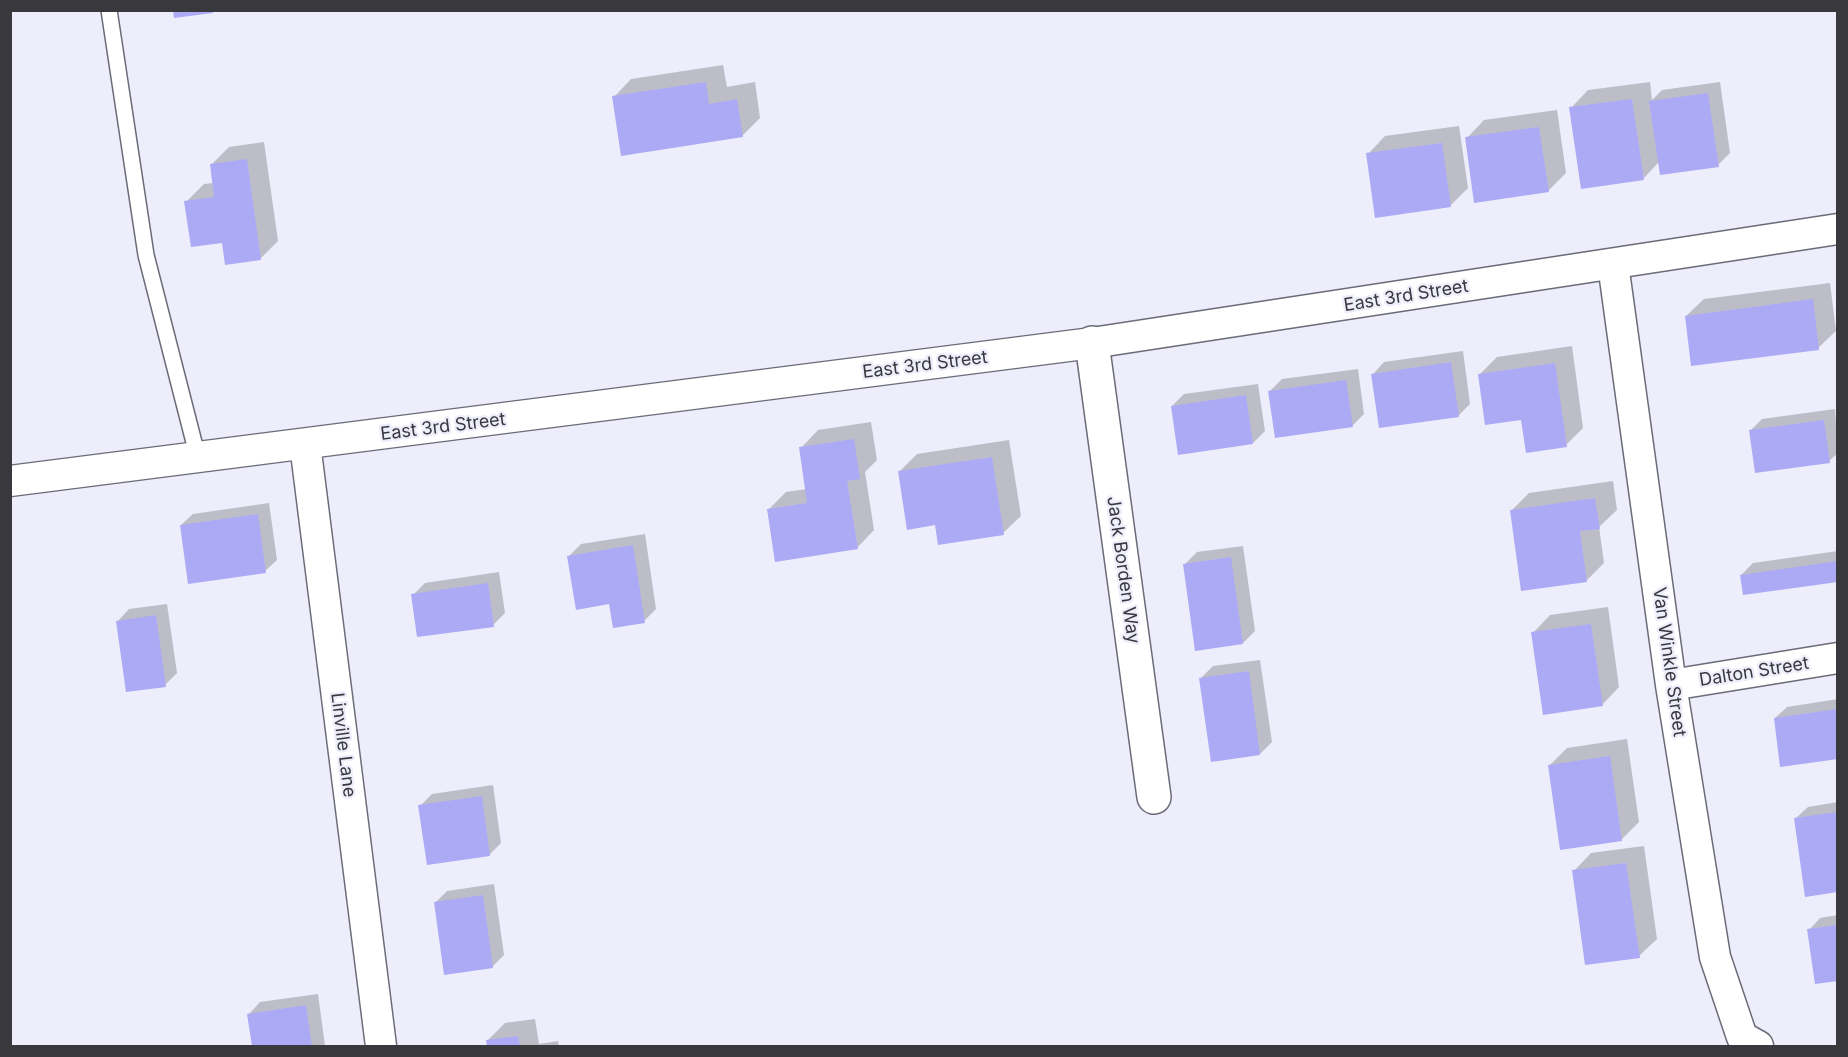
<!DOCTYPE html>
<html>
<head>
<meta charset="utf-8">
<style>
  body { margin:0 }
  #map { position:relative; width:1848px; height:1057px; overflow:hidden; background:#ededfb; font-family:Inter,sans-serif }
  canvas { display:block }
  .frame { position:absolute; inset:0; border:12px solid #38383d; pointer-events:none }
</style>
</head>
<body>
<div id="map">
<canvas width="1848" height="1057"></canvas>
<div class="frame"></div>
</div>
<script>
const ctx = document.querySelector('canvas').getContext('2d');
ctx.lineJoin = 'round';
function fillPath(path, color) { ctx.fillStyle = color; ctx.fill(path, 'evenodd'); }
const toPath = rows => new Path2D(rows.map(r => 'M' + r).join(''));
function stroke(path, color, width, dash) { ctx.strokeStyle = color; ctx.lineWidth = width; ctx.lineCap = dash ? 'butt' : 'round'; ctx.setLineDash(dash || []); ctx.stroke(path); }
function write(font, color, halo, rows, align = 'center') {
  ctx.font = font + ' Inter,sans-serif'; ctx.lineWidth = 4.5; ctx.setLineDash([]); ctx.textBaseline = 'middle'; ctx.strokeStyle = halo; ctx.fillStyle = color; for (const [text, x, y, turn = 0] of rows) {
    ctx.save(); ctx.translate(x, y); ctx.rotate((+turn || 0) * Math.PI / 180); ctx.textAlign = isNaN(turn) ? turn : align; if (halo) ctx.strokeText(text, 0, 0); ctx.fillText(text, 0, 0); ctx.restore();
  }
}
const shadow = toPath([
  [723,65,727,87,755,82,760,118,742,136,614,97,631,79],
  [1650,82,1652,100,1662,90,1720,82,1730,153,1718,165,1659,162,1643,179,1571,108,1588,90],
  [1557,110,1566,173,1548,191,1467,138,1484,120],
  [1459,126,1468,188,1450,206,1368,154,1385,136],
  [264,142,278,241,260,259,223,241,186,202,204,184,214,183,211,165,229,147],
  [1830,283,1836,331,1818,348,1686,316,1704,299],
  [1572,346,1583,428,1566,445,1522,419,1480,374,1497,357],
  [1463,351,1470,404,1458,416,1373,374,1384,362],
  [1358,369,1364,414,1352,426,1270,391,1282,379],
  [1258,384,1265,431,1253,443,1172,406,1184,394],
  [1835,409,1838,453,1829,461,1750,431,1762,419],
  [871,422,877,460,865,472,874,530,857,548,768,510,786,492,807,489,801,448,818,430],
  [1009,440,1021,516,1003,533,936,523,899,472,917,454],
  [1613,481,1617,510,1599,527,1604,563,1586,581,1511,511,1529,493],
  [269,503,277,560,265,571,181,525,193,514],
  [645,534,656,609,644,621,611,602,569,556,581,544],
  [1243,546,1255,631,1243,643,1185,564,1197,552],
  [1838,551,1838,580,1741,575,1753,563],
  [499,572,505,613,493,625,413,595,425,583],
  [167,604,177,673,165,685,118,621,129,609],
  [1608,607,1619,687,1602,705,1533,633,1550,615],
  [1260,660,1272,742,1260,754,1201,678,1213,666],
  [1838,699,1838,757,1775,718,1787,707],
  [1627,739,1639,822,1621,840,1550,765,1567,748],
  [493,785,501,843,489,855,420,806,432,794],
  [1838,802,1838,891,1796,818,1808,807],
  [1644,846,1657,939,1639,956,1574,871,1591,853],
  [494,884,504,955,492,967,435,903,447,891],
  [1838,915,1838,980,1809,930,1820,918],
  [318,994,325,1046,253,1046,249,1014,260,1002],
  [535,1019,539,1044,558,1041,559,1046,489,1046,488,1040,505,1023]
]);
const building = toPath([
  [173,10,212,10,213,13,174,18],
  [706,82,709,104,737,99,743,137,621,156,612,96],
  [1708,93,1719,167,1660,175,1649,101],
  [1632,99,1644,180,1581,189,1569,107],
  [1539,127,1549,192,1474,203,1465,137],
  [1442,143,1451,207,1375,218,1366,153],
  [247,159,261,260,225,265,222,243,191,247,184,201,214,197,210,164],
  [1813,299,1819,350,1691,366,1685,316],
  [1451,362,1459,417,1379,428,1371,374],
  [1555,363,1567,447,1526,453,1521,420,1485,425,1478,374],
  [1346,380,1353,427,1275,438,1268,391],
  [1246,395,1253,444,1178,455,1171,406],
  [1824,420,1830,463,1755,473,1749,430],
  [854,439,860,479,847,481,858,549,775,562,767,509,807,503,799,447],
  [992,457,1004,535,938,545,935,525,907,530,898,471],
  [1595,498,1600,529,1580,531,1587,582,1521,591,1510,510],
  [258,514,266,573,188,584,180,525],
  [633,545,645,623,613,628,609,604,576,610,567,556],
  [1231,557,1243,644,1195,651,1183,564],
  [1838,561,1838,582,1743,595,1740,575],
  [488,583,494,627,417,637,411,594],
  [156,615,166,687,126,692,116,621],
  [1591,624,1603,706,1543,715,1531,632],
  [1249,671,1260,755,1211,762,1199,678],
  [1837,709,1838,759,1780,767,1774,718],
  [1610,756,1622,841,1560,850,1548,765],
  [482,796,490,856,427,865,418,805],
  [1838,812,1838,892,1805,897,1794,818],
  [1626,863,1640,958,1585,965,1572,870],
  [483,895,493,968,444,975,434,902],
  [1838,925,1838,981,1815,984,1807,929],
  [306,1005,312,1046,252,1046,247,1014],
  [518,1036,520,1046,487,1046,486,1040]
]);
const service = toPath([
  [109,10,146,255,198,458]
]);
const minor = toPath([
  [1613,264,1671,685,1715,957,1742,1037,1758,1046],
  [305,444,381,1046],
  [10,481,1092,343,1838,229],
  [1671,685,1838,658]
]);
const tertiary = toPath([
  [1092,343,1154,797]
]);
const streetNames = [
  ["East 3rd Street",1406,296,-9],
  ["East 3rd Street",925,365,-7],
  ["East 3rd Street",443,427,-7],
  ["Jack Borden Way",1123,570,82],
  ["Van Winkle Street",1669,662,82],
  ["Dalton Street",1754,672,-9],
  ["Linville Lane",343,745,83]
];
fillPath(shadow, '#0003');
fillPath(building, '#aca9f5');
stroke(service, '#6c6c78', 18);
stroke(minor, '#6c6c78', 33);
stroke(tertiary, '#6c6c78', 36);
stroke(service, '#fff', 15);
stroke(minor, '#fff', 30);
stroke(tertiary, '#fff', 33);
write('18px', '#38383d', '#ededfb', streetNames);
</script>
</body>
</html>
